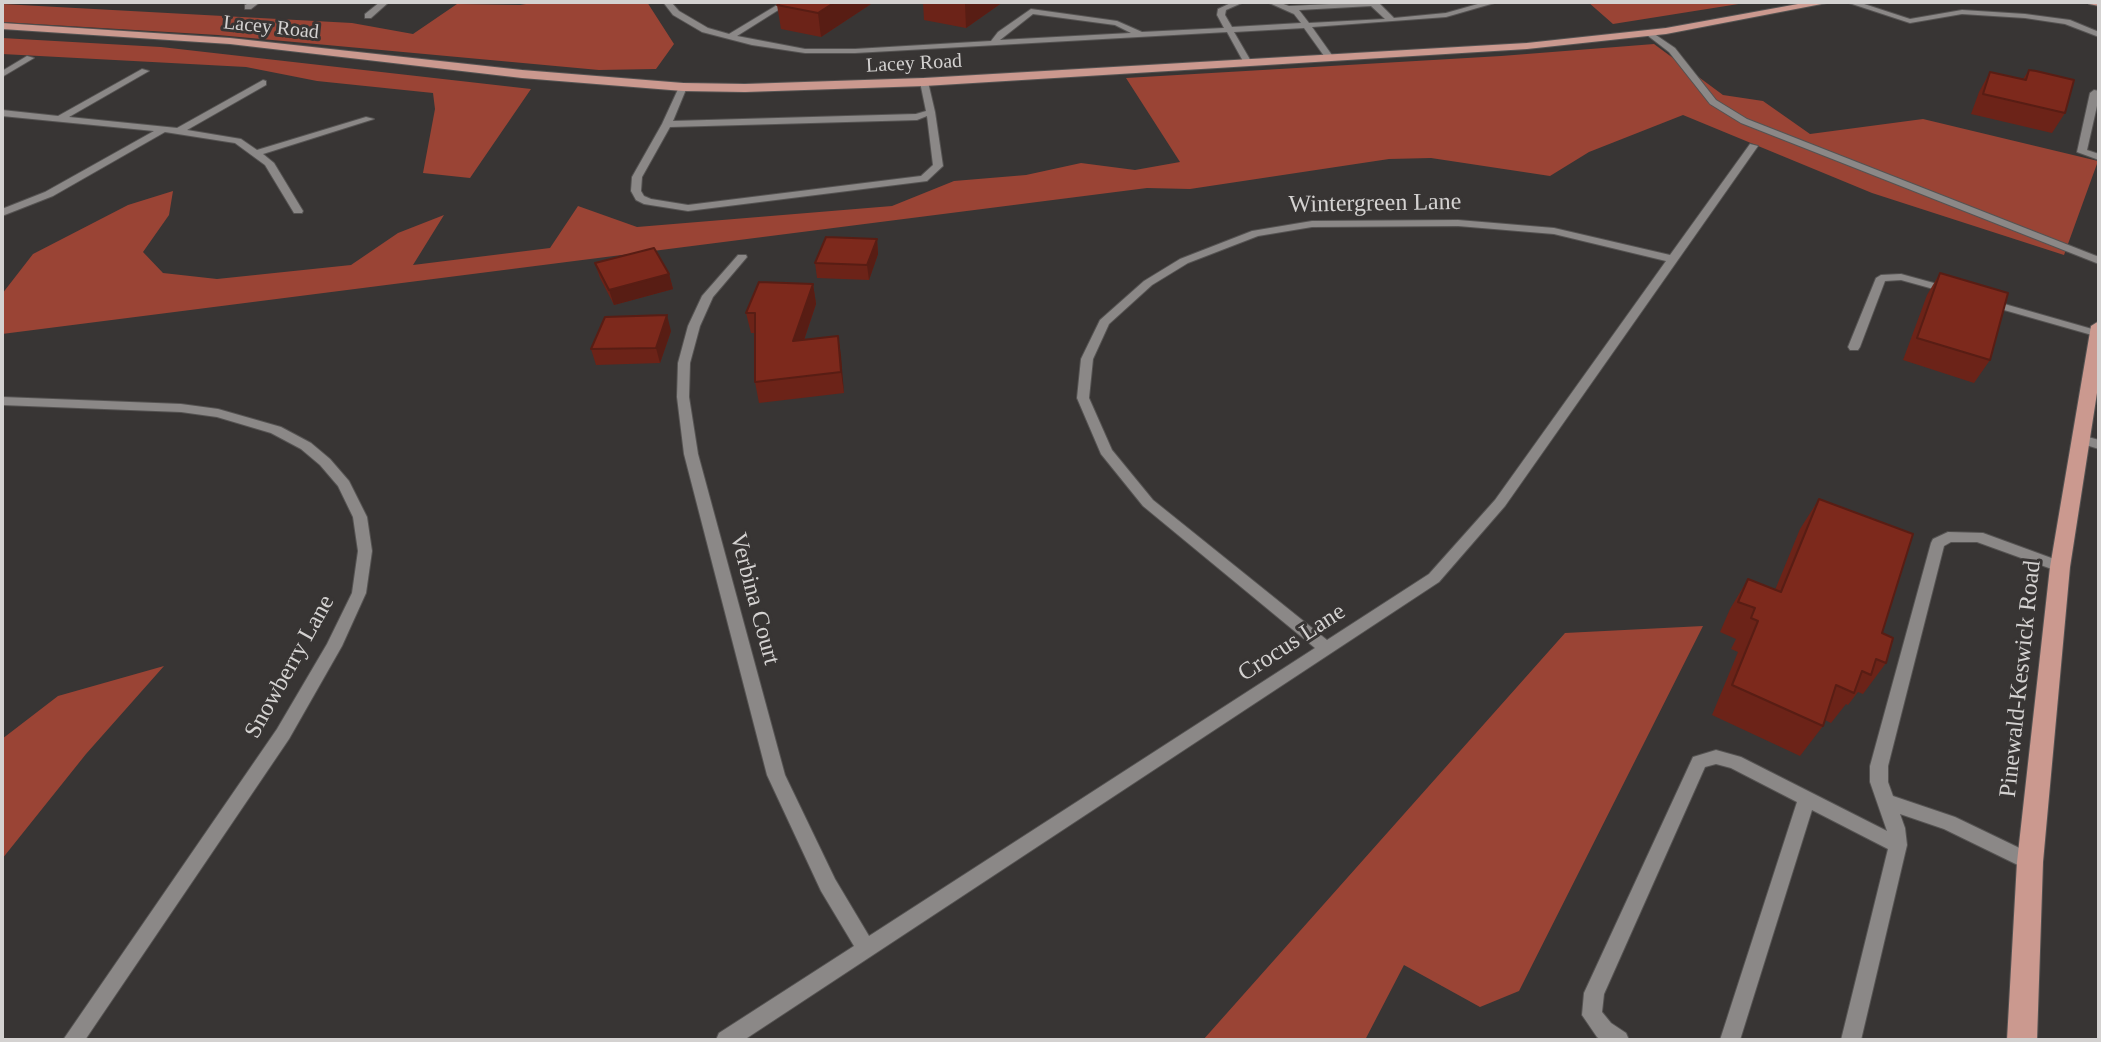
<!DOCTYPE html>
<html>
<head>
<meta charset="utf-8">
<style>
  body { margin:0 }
  #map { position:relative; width:2101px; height:1042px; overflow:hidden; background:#383534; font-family:Georgia,serif }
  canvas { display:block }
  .frame { position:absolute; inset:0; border:4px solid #d4d2d1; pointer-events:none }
</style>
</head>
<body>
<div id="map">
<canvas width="2101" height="1042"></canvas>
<div class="frame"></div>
</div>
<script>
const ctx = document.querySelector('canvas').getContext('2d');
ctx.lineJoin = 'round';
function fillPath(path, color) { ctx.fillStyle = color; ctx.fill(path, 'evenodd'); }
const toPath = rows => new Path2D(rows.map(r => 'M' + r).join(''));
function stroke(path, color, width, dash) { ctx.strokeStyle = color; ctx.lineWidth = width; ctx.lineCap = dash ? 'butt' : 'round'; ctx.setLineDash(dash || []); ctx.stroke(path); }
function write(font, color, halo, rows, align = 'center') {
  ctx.font = font + ' Georgia,serif'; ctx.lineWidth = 6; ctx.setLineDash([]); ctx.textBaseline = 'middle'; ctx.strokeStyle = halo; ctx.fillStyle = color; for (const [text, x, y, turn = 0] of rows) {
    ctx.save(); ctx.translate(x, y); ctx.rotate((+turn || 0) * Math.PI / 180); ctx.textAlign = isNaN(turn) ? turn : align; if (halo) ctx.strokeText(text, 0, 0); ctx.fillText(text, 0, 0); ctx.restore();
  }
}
const forest = toPath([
  [538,2,647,2,674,44,656,69,599,70,218,35,2,22,2,4,352,23,413,34,457,4,520,5],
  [1588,2,1751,2,1613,24],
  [2,38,161,47,531,89,470,178,423,173,435,109,433,93,317,81,246,67,2,54],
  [1654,44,1723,95,1763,101,1810,134,1923,119,2098,161,2064,255,1872,193,1683,115,1589,152,1550,176,1431,158,1389,159,1190,189,1147,188,2,334,2,294,33,254,128,205,173,191,169,215,143,252,163,273,217,279,351,265,398,233,444,215,413,265,550,248,578,206,637,227,892,206,954,181,1026,175,1081,163,1135,170,1180,162,1126,78,1501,56],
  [1703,626,1519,991,1480,1007,1404,965,1365,1040,1203,1040,1565,633],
  [164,666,86,754,2,859,2,739,58,696]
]);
const minor = toPath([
  [251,2,260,2,251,9,245,9,245,5,251,2],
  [380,2,389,2,371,18,365,18,365,14,380,2],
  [663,2,671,2,679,11,708,28,729,34,782,2,791,2,737,36,805,49,855,49,991,41,998,32,1031,9,1117,21,1142,32,1224,28,1217,15,1218,9,1233,2,1244,2,1226,10,1225,15,1232,27,1301,23,1294,14,1267,2,1278,2,1289,6,1372,2,1379,3,1394,18,1446,13,1485,2,1498,2,1446,17,1312,27,1334,58,1330,60,1327,60,1304,28,1234,32,1252,63,1248,65,1244,63,1227,32,855,53,805,53,752,45,702,32,673,15,663,2],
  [1371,6,1385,19,1309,23,1299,10,1371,6],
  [1033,14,1115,25,1131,33,1000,40,1033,14],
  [1846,2,1858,2,1910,19,1962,10,2025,14,2070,20,2099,32,2099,37,2065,24,2025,18,1962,14,1910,23,1846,2],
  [1650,31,1675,48,1716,100,1747,119,2099,257,2099,264,1741,123,1710,104,1669,52,1647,35,1646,33,1650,31],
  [27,56,34,58,2,77,2,71,27,56],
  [142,69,149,71,69,117,177,128,263,80,266,81,266,85,187,130,241,139,257,150,366,117,374,119,263,154,274,163,303,211,302,213,294,213,265,165,235,143,165,132,53,196,2,216,2,209,45,192,154,131,2,116,2,110,58,116,142,69],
  [924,79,928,82,935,112,943,166,927,181,688,211,644,204,636,200,631,191,632,177,662,124,680,85,687,87,673,121,916,114,926,111,920,82,924,79],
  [927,116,933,165,921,176,688,205,651,199,644,196,641,191,642,177,670,127,917,120,927,116],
  [2094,90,2099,91,2099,97,2087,150,2099,154,2099,160,2077,152,2090,93,2094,90],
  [1750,144,1758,146,1505,506,1439,582,744,1040,716,1040,719,1033,854,946,821,891,767,775,684,454,677,397,678,363,688,326,702,296,738,255,746,255,747,257,713,297,700,326,690,363,689,397,698,454,785,775,835,879,869,936,1315,648,1143,506,1101,454,1077,398,1081,359,1100,320,1144,281,1180,259,1252,231,1312,221,1458,220,1554,228,1670,255,1750,144],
  [1458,226,1554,234,1666,261,1495,500,1429,574,1327,640,1153,500,1112,450,1089,398,1093,359,1109,324,1152,285,1188,263,1258,236,1312,227,1458,226],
  [1901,274,1952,288,1954,290,1948,293,1901,280,1885,281,1860,347,1858,350,1850,350,1848,347,1876,278,1881,275,1901,274],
  [1987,299,2099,331,2099,337,1983,304,1983,300,1987,299],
  [2,397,181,404,218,409,281,427,311,443,330,459,349,481,367,517,372,551,366,593,342,646,289,739,85,1040,63,1040,277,729,327,644,352,593,358,551,353,517,338,486,320,465,301,449,271,433,217,417,181,412,2,405,2,397],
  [2081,435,2099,440,2099,449,2076,442,2075,439,2076,436,2081,435],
  [1948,532,1983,533,2065,563,2067,567,2065,571,2060,572,1977,542,1951,542,1944,546,1888,766,1888,782,1893,796,1955,817,2036,856,2039,862,2036,868,2030,870,2024,868,1944,829,1900,814,1905,828,1907,845,1861,1040,1841,1040,1888,849,1812,810,1740,1040,1720,1040,1797,802,1731,768,1716,764,1705,767,1604,994,1602,1012,1611,1023,1626,1033,1629,1040,1601,1040,1597,1037,1582,1015,1584,993,1693,757,1716,750,1741,757,1887,831,1870,782,1870,766,1931,543,1933,539,1948,532]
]);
const major = toPath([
  [1809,2,1832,2,1666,34,1527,49,924,86,745,92,683,91,522,78,230,44,2,29,2,23,230,38,522,70,683,83,745,84,924,78,1527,43,1666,28,1809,2],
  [2088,2,2099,2,2099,6,2089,4,2088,2],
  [2099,321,2099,380,2070,567,2043,862,2037,1040,2007,1040,2017,862,2050,567,2091,326,2099,321]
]);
const wall = toPath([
  [782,2,874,2,821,37,781,29,777,5],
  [923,2,1003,2,966,28,924,20],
  [2029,70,2065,113,2052,133,1971,114,1979,92,1990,72,2023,79],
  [877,239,878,254,869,280,817,278,815,263],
  [595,263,669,274,673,289,614,305,600,278],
  [1940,273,1990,360,1974,383,1903,360,1927,295],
  [813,284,816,304,804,340,838,336,844,393,759,403,755,382,755,333,751,333,746,313],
  [671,331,660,363,596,365,591,349],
  [1819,499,1882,633,1886,663,1863,694,1858,692,1848,705,1846,704,1831,723,1825,720,1823,726,1800,756,1712,715,1738,652,1731,649,1736,639,1720,632,1730,609,1748,579,1775,590,1800,529]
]);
const shadedWall = toPath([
  [835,2,874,2,821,37,818,13],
  [968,2,1003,2,966,28,965,4],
  [877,239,878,254,869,280,867,265],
  [669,274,673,289,614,305,609,290],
  [813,284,816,304,797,361,793,341],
  [667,315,671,331,660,363,656,348],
  [838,336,841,356,844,393,841,372]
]);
const building = toPath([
  [782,2,835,2,818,13,777,5,782,2],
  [2029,70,2036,71,2074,80,2065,113,1983,94,1990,72,2026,80,2029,70],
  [826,237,877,239,867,265,815,263,826,237],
  [654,248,669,274,609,290,595,263,654,248],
  [1940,273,2008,293,1990,360,1917,338,1940,273],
  [759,282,813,284,793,341,838,336,841,372,755,382,755,313,746,313,759,282],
  [667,315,656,348,591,349,605,317,667,315],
  [1819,499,1913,534,1882,633,1893,638,1886,663,1876,659,1871,675,1862,671,1854,693,1836,685,1823,726,1732,685,1758,621,1751,618,1755,608,1738,602,1748,579,1781,592,1819,499]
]);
const farStreetnames = [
  ["Lacey Road",271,28,6],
  ["Lacey Road",914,64,-3]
];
const streetNames = [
  ["Wintergreen Lane",1375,204,-1],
  ["Verbina Court",754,599,75],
  ["Crocus Lane",1292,643,-33],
  ["Snowberry Lane",290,667,-61],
  ["Pinewald-Keswick Road",2021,679,-84]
];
fillPath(forest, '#9a4435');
stroke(minor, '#555352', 2);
stroke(major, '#555352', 2);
fillPath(minor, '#8b8887');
fillPath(major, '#cb998f');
fillPath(wall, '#6c2318');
fillPath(shadedWall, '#581d14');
fillPath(building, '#7d291c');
stroke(building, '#581d14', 2);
write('20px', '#d4d2d1', '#383534', farStreetnames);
write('24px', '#d4d2d1', '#383534', streetNames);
</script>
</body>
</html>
